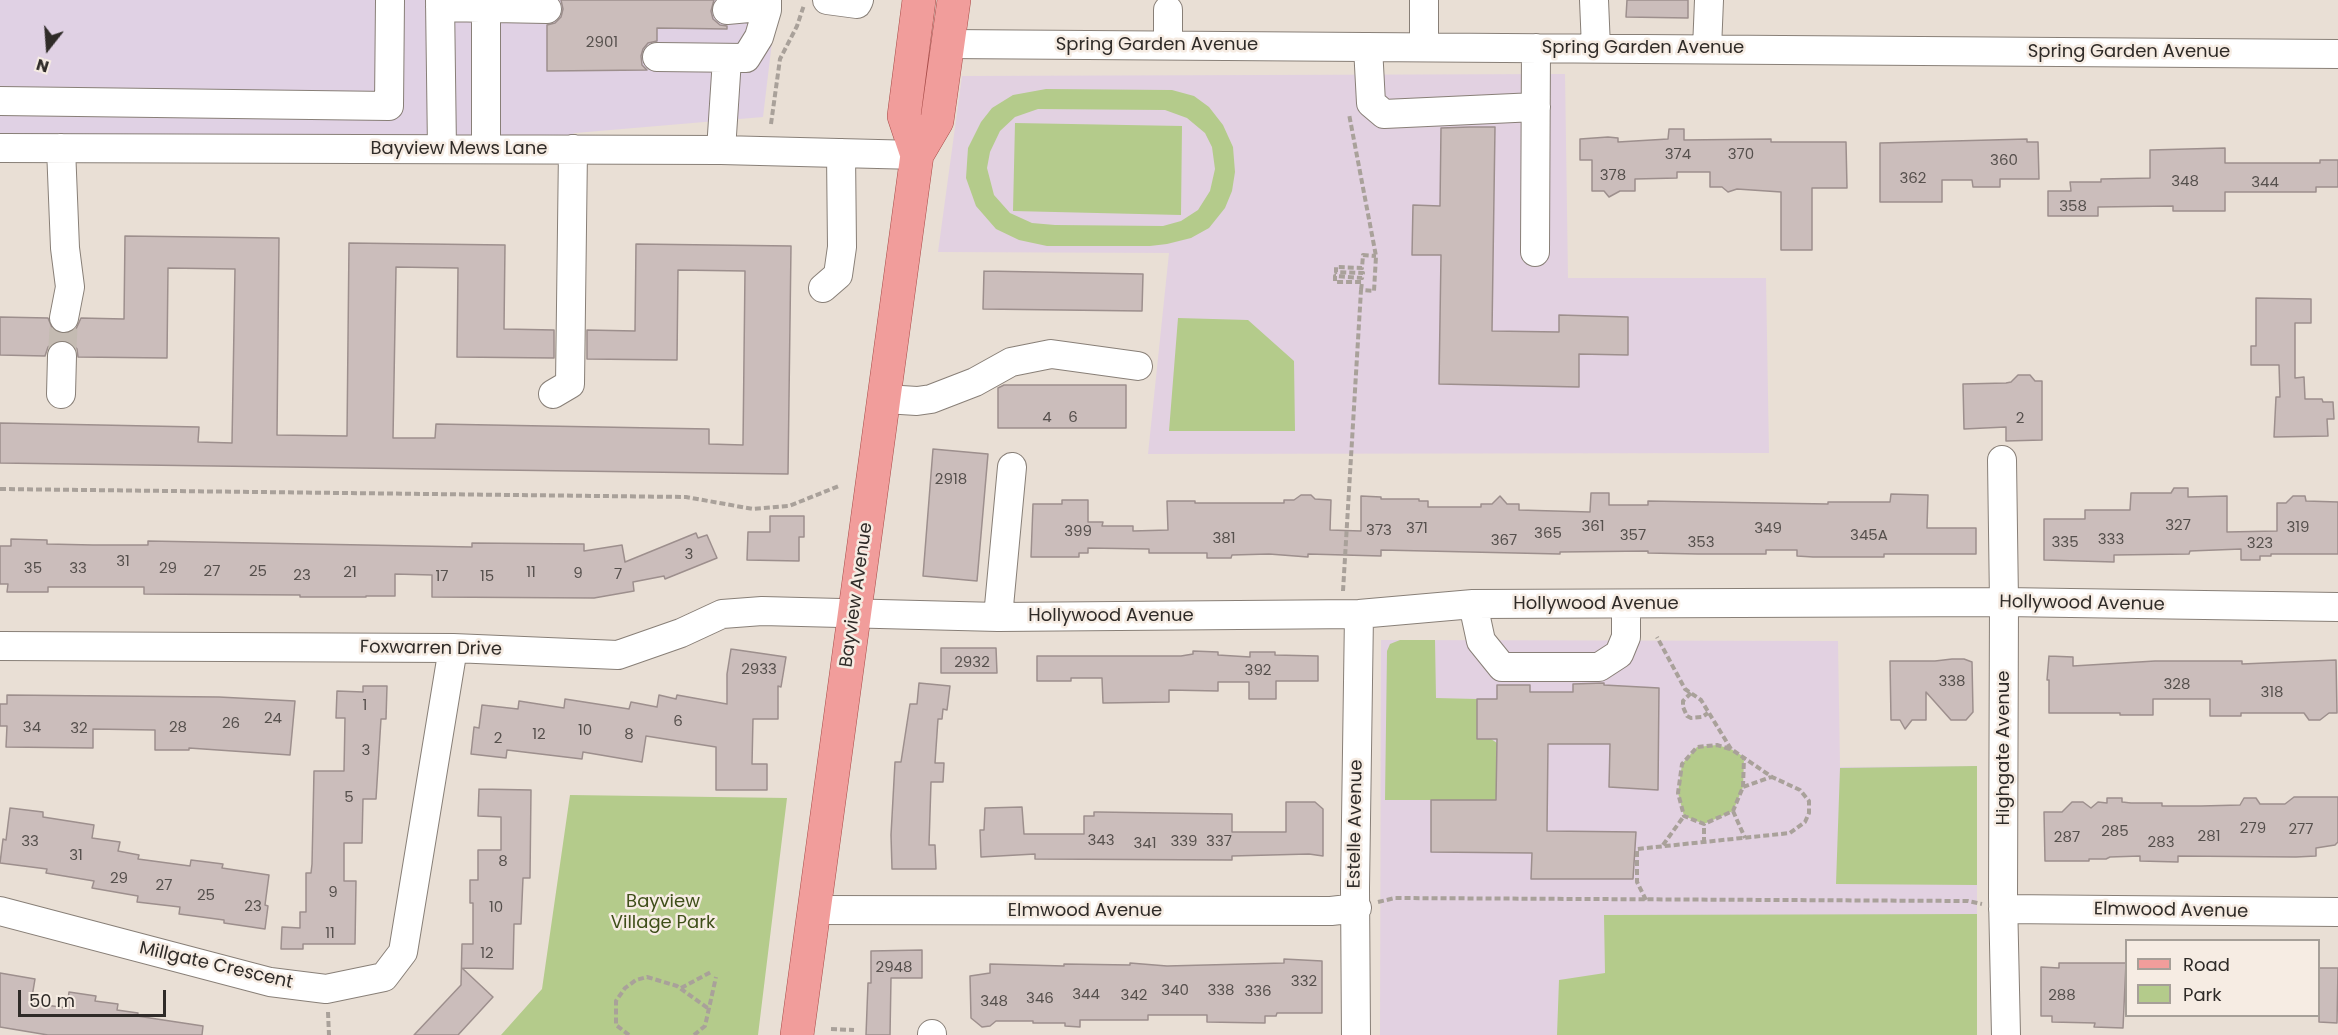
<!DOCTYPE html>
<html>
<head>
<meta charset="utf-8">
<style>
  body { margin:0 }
  #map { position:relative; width:2338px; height:1035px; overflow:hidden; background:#e9dfd5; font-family:Poppins,sans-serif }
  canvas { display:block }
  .legend { position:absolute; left:2125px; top:939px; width:195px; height:78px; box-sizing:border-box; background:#f6ece3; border:2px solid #a69f98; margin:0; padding:8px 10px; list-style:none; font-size:18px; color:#2f2b28 }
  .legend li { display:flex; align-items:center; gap:12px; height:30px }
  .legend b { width:30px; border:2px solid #a69f98 }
  .north { position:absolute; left:18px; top:18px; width:60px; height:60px; -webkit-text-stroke:4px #f6ece3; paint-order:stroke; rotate:197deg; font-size:16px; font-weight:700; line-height:24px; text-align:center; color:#2f2b28 }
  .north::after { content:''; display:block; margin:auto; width:21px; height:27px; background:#2f2b28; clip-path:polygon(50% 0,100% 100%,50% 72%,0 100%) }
  .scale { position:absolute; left:18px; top:990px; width:148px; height:27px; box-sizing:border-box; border:3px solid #2f2b28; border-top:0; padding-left:8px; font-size:18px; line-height:21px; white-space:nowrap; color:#2f2b28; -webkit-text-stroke:4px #f6ece3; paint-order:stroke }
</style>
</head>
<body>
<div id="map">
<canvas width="2338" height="1035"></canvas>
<ul class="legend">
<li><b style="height:8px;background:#f19d9b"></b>Road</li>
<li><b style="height:16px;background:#b4cb8b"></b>Park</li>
</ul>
<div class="north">N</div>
<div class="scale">50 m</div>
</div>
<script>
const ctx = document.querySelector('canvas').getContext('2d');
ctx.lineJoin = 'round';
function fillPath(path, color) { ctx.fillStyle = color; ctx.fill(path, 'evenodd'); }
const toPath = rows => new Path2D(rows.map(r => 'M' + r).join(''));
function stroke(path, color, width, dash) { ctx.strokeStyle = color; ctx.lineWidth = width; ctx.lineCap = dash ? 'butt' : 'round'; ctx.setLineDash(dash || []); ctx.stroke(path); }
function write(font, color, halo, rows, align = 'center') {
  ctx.font = font + ' Poppins,sans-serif'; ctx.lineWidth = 5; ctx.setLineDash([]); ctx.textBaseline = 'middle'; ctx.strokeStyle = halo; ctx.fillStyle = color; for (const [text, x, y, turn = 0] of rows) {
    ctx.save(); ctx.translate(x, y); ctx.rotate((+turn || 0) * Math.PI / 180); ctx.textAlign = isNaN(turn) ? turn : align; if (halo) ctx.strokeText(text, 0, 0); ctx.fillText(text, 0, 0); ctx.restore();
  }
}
const commercial = toPath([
  [0,0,777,0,763,117,575,133,548,146,0,143]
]);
const education = toPath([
  [1565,74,1568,278,1766,278,1769,453,1148,454,1169,253,938,252,962,76],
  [1381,640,1838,641,1840,767,1977,766,1977,1035,1380,1035]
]);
const green = toPath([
  [1046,89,1172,90,1194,96,1209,107,1223,125,1233,147,1235,172,1232,191,1225,208,1209,228,1191,238,1167,244,1150,246,1047,246,1019,240,996,229,976,206,966,178,968,148,981,122,992,108,1013,95],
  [1038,109,1165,110,1187,118,1205,133,1212,147,1215,169,1210,191,1198,210,1181,221,1163,226,1055,225,1032,223,1010,213,994,195,987,168,990,152,1000,131,1015,117],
  [1015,123,1182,126,1181,215,1013,211],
  [1178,318,1248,320,1294,361,1295,431,1169,431],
  [1400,640,1435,640,1436,698,1477,699,1477,739,1491,739,1497,743,1496,800,1385,800,1387,651,1390,644],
  [1717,745,1731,749,1744,757,1743,787,1733,811,1704,824,1684,816,1678,793,1682,764,1697,747],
  [1977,766,1977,885,1836,884,1840,768],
  [570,795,787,798,758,1035,501,1035,542,989],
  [1977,914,1977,1035,1557,1035,1559,980,1605,973,1604,915]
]);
const building = toPath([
  [561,0,714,0,711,11,713,19,720,25,727,26,727,29,657,28,657,41,648,43,643,49,641,56,642,65,647,70,547,71,547,25,555,23,561,17,563,9,561,0],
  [1627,0,1688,0,1688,18,1626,17,1627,0],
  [1470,127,1495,127,1492,331,1559,332,1559,315,1628,317,1628,355,1579,354,1579,387,1439,384,1441,255,1412,255,1413,205,1440,206,1441,128,1470,127],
  [1669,129,1684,129,1684,140,1771,139,1771,142,1846,142,1847,188,1812,188,1812,250,1781,250,1781,192,1737,189,1728,192,1722,187,1710,187,1710,172,1677,172,1677,178,1635,179,1635,191,1620,191,1609,197,1604,191,1592,191,1592,160,1580,160,1580,139,1608,137,1618,138,1618,142,1668,139,1669,129],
  [2027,139,2027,142,2038,142,2039,179,2000,179,2000,187,1973,187,1972,180,1942,180,1942,202,1880,202,1880,143,2027,139],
  [2225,148,2225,163,2320,163,2320,160,2338,160,2338,187,2316,187,2316,192,2225,192,2225,211,2173,211,2173,206,2098,207,2098,216,2048,216,2048,191,2071,191,2070,182,2101,182,2101,179,2150,178,2150,150,2225,148],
  [125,236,279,238,277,435,347,436,349,243,505,245,504,329,554,330,554,358,457,357,458,268,396,267,393,438,435,438,436,424,709,429,709,444,743,445,745,271,678,270,677,360,587,359,587,330,635,331,636,244,791,246,788,474,0,463,0,423,199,427,198,442,232,443,235,269,168,268,167,358,78,357,77,349,71,342,62,340,55,341,48,347,45,356,0,355,0,317,48,318,53,330,61,334,69,334,76,329,81,318,124,319,125,236],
  [984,271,1143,274,1142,311,983,309,984,271],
  [2256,298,2311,299,2311,323,2295,323,2295,378,2304,377,2305,399,2322,399,2323,402,2333,402,2334,419,2327,419,2328,436,2274,437,2276,397,2280,397,2279,365,2251,365,2251,346,2256,346,2256,298],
  [2018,375,2030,375,2035,381,2042,381,2042,440,2006,441,2006,427,1964,429,1963,384,2006,383,2011,382,2018,375],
  [1004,385,1126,385,1126,428,998,428,998,388,1004,385],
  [933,449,988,454,977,581,923,576,933,449],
  [2174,488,2188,488,2188,497,2227,496,2227,532,2277,531,2277,503,2286,503,2293,496,2305,496,2306,501,2338,502,2338,554,2271,554,2271,556,2260,556,2260,560,2241,560,2241,549,2190,551,2189,554,2114,555,2114,562,2044,560,2044,519,2085,519,2085,510,2130,510,2131,493,2171,493,2174,488],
  [1591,493,1609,493,1609,505,1648,505,1648,501,1828,504,1828,502,1890,502,1891,494,1928,495,1927,528,1976,528,1976,554,1884,554,1884,557,1813,557,1797,556,1797,550,1766,550,1766,554,1698,554,1648,553,1648,551,1560,552,1560,554,1381,550,1381,556,1308,554,1308,557,1269,554,1232,555,1231,558,1207,558,1207,553,1149,553,1149,549,1088,548,1088,553,1079,553,1079,557,1031,557,1033,504,1062,504,1062,500,1088,500,1088,522,1103,522,1102,526,1133,526,1133,531,1168,530,1167,501,1195,501,1195,503,1284,503,1284,500,1294,500,1301,495,1311,495,1315,499,1331,500,1330,530,1361,531,1361,496,1381,497,1381,499,1419,499,1419,501,1428,501,1428,507,1481,507,1481,504,1492,504,1500,496,1507,504,1519,504,1519,510,1590,512,1591,493],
  [770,516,804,516,804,537,799,537,799,561,747,560,748,532,770,532,770,516],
  [696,533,698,538,707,535,717,558,665,579,664,576,633,582,634,591,594,598,432,597,432,575,395,574,395,596,366,596,366,597,300,597,300,595,144,594,144,587,48,587,48,592,7,592,8,584,0,584,0,546,11,546,11,539,47,540,47,544,93,545,148,545,148,541,472,547,472,543,584,544,584,551,622,545,625,562,696,533],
  [941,648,996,648,997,673,941,673,941,648],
  [731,649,786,657,781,687,778,686,778,719,753,719,752,764,767,764,767,790,716,790,716,747,646,736,642,762,583,752,582,759,507,750,506,758,471,754,474,727,479,728,482,705,518,709,519,701,564,708,565,699,629,709,631,702,657,707,659,695,676,699,677,695,727,704,727,674,731,649],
  [1193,651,1218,652,1218,655,1250,657,1250,652,1275,652,1275,655,1318,656,1318,681,1276,681,1276,699,1249,699,1249,682,1218,682,1218,691,1169,690,1169,702,1103,703,1102,678,1071,678,1071,681,1037,681,1037,656,1181,656,1193,654,1193,651],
  [2049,656,2073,657,2073,666,2155,661,2242,661,2242,664,2336,660,2337,713,2329,713,2320,720,2309,720,2304,713,2241,713,2241,716,2210,716,2210,699,2153,699,2153,715,2120,715,2120,713,2049,713,2049,680,2047,680,2049,656],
  [1952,659,1964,659,1972,662,1973,712,1966,720,1951,720,1926,692,1926,720,1912,720,1905,729,1900,720,1891,720,1890,661,1935,661,1952,659],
  [919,683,950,686,947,710,943,709,942,719,938,719,935,763,944,763,943,782,931,782,929,845,935,845,936,869,892,869,891,835,895,762,901,762,910,704,917,704,919,683],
  [1604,683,1604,685,1659,688,1658,790,1609,787,1610,744,1548,744,1547,831,1636,832,1633,879,1531,879,1532,853,1431,852,1431,800,1496,800,1497,739,1477,739,1477,699,1497,699,1497,685,1530,685,1530,692,1573,692,1573,684,1604,683],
  [363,686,387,686,386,719,381,719,376,799,363,799,362,843,344,843,344,881,356,881,355,944,303,944,303,949,281,949,282,927,300,928,300,912,306,912,306,873,311,873,312,864,314,771,344,771,345,718,336,718,337,691,363,692,363,686],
  [7,695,219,697,295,701,290,755,189,748,189,750,155,750,155,730,93,729,93,748,6,747,7,726,0,726,0,704,7,704,7,695],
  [479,789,531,790,530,878,523,878,521,924,514,924,513,969,462,968,493,997,458,1035,414,1035,461,985,462,944,473,944,473,903,470,903,470,880,478,880,478,850,501,850,501,817,478,816,479,789],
  [2294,797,2338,797,2338,842,2335,845,2316,848,2316,856,2296,857,2178,856,2178,862,2140,861,2140,856,2110,857,2106,859,2089,859,2089,861,2045,861,2044,812,2062,812,2072,802,2083,802,2091,808,2098,802,2107,803,2107,798,2122,798,2122,802,2131,803,2162,803,2162,806,2201,806,2240,805,2244,798,2256,798,2260,804,2285,804,2294,797],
  [1286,802,1315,802,1323,809,1323,856,1309,854,1232,856,1232,860,1035,859,1035,854,981,857,980,830,984,830,985,808,1022,807,1024,834,1084,834,1084,816,1094,816,1094,812,1098,812,1232,814,1232,832,1286,832,1286,802],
  [10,808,43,812,43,817,94,825,92,838,120,842,118,851,139,855,138,859,190,866,191,860,223,864,222,868,269,875,265,905,268,906,265,929,224,923,224,920,179,914,180,907,137,902,138,896,92,888,94,881,46,873,47,869,0,863,3,839,6,840,10,808],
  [922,950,922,978,891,978,890,1035,866,1035,868,983,871,983,871,951,922,950],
  [1284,959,1322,961,1322,1013,1277,1013,1276,1016,1265,1016,1265,1023,1207,1022,1207,1015,1148,1015,1148,1020,1080,1020,1080,1027,1065,1026,1065,1023,1033,1023,1033,1021,996,1021,990,1026,982,1027,971,1018,970,976,990,973,990,964,1064,966,1064,964,1130,965,1130,963,1167,966,1284,963,1284,959],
  [2059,963,2126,963,2123,1028,2094,1027,2095,1023,2052,1022,2052,1016,2041,1016,2041,967,2059,968,2059,963],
  [2319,968,2338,968,2337,1023,2319,1022,2319,968],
  [0,973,35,979,31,1003,67,1008,69,992,96,996,95,1001,118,1004,117,1010,138,1013,137,1016,203,1026,202,1035,48,1035,0,1027,0,973]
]);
const minorTunnel = toPath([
  [62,356,64,318]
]);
const path = toPath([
  [771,124,780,59,797,26,804,5],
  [1361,290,1362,282,1335,282,1335,276,1362,278,1363,273,1336,272,1336,267,1362,268,1363,255,1376,256],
  [0,489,686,497,753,509,789,506,839,486],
  [1343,591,1361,290,1374,291,1376,256,1349,114],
  [1691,693,1683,701,1683,707,1687,716,1691,718,1702,717,1708,713],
  [1730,749,1717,745,1697,747,1682,764,1678,793,1684,816,1704,824,1733,811,1743,787,1771,777],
  [1743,787,1744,758],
  [1733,811,1745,838],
  [1704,843,1704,824],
  [1663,845,1684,816],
  [1646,900,1637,882,1637,849,1790,833,1805,822,1809,813,1809,801,1800,790,1772,777,1731,749,1701,700,1685,689,1657,637],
  [1378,902,1395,898,1968,901,1982,904],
  [681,988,711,972],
  [328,1012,329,1035],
  [831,1029,854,1030],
  [629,1035,616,1025,616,1001,625,988,636,980,647,977,677,986,709,1009],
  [694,1035,705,1026,716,977]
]);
const minor = toPath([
  [440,0,442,149],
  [827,0,857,4,859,0],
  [1424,0,1424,47],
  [1594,0,1596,48],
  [440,7,547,9],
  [486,8,486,149],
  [727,10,749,8,760,0],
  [1168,10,1168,45],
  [948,44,2338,54],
  [1368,47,1371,103,1384,114,1536,107],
  [1707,49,1709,0],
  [657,57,746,58,759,37,767,10,767,0],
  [0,101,389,106,390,0],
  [0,148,721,150,917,155],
  [61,148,65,248,70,287,64,318],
  [721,150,727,59],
  [1535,252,1536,48],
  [823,288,838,275,842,247,841,153],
  [61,394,62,356],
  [553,394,570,384,573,149],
  [885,399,917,401,931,399,975,382,1011,362,1051,354,1138,366],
  [2002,460,2004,602,2003,898,2006,1035],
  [1473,604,1481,641,1502,667,1599,667,1619,654,1626,637,1626,604],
  [998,617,1012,467],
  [0,646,453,648,618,655,681,633,722,614,762,611,998,617,1359,614,1473,604,2004,602,2338,607],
  [2003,909,2338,912],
  [814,910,1331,911,1357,908],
  [0,911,270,982,326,989,384,977,403,952,453,648],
  [932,1035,932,1034],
  [1356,1035,1355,888,1359,614]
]);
const major = toPath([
  [917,155,904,116,919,0],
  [797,1035,917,155,937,121,954,0]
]);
const numberNames = [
  ["2901",602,43],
  ["374",1678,155],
  ["370",1741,155],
  ["360",2004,161],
  ["378",1613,176],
  ["362",1913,179],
  ["348",2185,182],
  ["344",2265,183],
  ["358",2073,207],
  ["4",1047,418],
  ["6",1073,418],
  ["2",2020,419],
  ["2918",951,480],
  ["327",2178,526],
  ["361",1593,527],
  ["319",2298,528],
  ["371",1417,529],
  ["349",1768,529],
  ["373",1379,531],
  ["399",1078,532],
  ["365",1548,534],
  ["357",1633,536],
  ["345A",1869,536],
  ["381",1224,539],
  ["333",2111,540],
  ["367",1504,541],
  ["353",1701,543],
  ["335",2065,543],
  ["323",2260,544],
  ["3",689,555],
  ["31",123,562],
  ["35",33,569],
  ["33",78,569],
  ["29",168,569],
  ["27",212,572],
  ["25",258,572],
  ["21",350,573],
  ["11",531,573],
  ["9",578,574],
  ["7",618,575],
  ["23",302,576],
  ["17",442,577],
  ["15",487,577],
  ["2932",972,663],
  ["2933",759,670],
  ["392",1258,671],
  ["338",1952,682],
  ["328",2177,685],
  ["318",2272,693],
  ["1",365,706],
  ["24",273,719],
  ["6",678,722],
  ["26",231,724],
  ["34",32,728],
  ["28",178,728],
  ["32",79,729],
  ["10",585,731],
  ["12",539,735],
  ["8",629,735],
  ["2",498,739],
  ["3",366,751],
  ["5",349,798],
  ["279",2253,829],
  ["277",2301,830],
  ["285",2115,832],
  ["281",2209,837],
  ["287",2067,838],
  ["343",1101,841],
  ["33",30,842],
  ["339",1184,842],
  ["337",1219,842],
  ["283",2161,843],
  ["341",1145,844],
  ["31",76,856],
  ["8",503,862],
  ["29",119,879],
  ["27",164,886],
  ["9",333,893],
  ["25",206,896],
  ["23",253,907],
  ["10",496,908],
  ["11",330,934],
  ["12",487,954],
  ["2948",894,968],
  ["332",1304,982],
  ["340",1175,991],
  ["338",1221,991],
  ["336",1258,992],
  ["344",1086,995],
  ["342",1134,996],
  ["288",2062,996],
  ["346",1040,999],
  ["348",994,1002]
];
const streetNames = [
  ["Spring Garden Avenue",1157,45],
  ["Spring Garden Avenue",1643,48],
  ["Spring Garden Avenue",2129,52],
  ["Bayview Mews Lane",459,149],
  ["Bayview Avenue",857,595,-82],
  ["Hollywood Avenue",1596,604],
  ["Hollywood Avenue",2082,604,1],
  ["Hollywood Avenue",1111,616],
  ["Foxwarren Drive",431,649,1],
  ["Highgate Avenue",2004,748,-90],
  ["Estelle Avenue",1356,824,-89],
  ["Elmwood Avenue",1085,911],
  ["Elmwood Avenue",2171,911,1],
  ["Millgate Crescent",216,966,13]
];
const parkNames = [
  ["Bayview",663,902],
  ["Village Park",663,923]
];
fillPath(commercial, '#e0d1e4');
fillPath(education, '#e2d1e1');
fillPath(green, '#b4cb8b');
fillPath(building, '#cbbdbb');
stroke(building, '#9d8f8d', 1.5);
stroke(minorTunnel, '#c4bbb2', 28, [28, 14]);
stroke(minor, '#887f77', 30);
stroke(major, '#a74b48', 34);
stroke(path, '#a9a19a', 4, [6, 3]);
stroke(minor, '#fff', 28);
stroke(major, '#f19d9b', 33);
write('15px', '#56504d', null, numberNames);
write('18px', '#2f2b28', '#f6ece3', streetNames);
write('18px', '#3f4f1a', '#f6ece3', parkNames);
</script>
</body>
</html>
